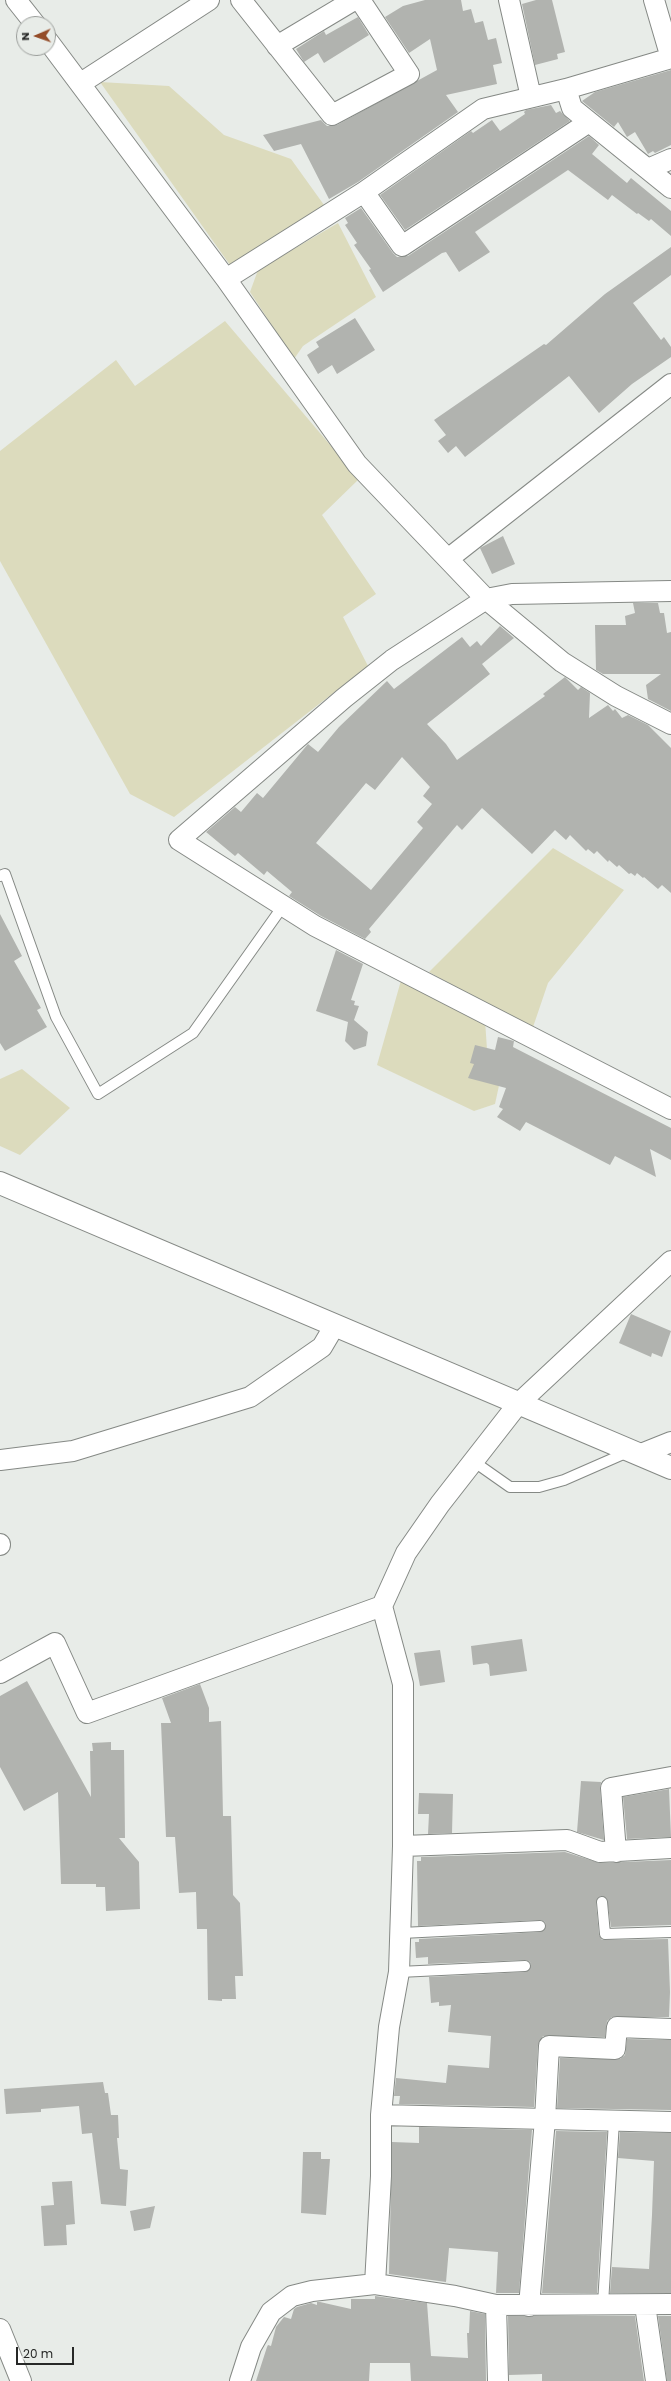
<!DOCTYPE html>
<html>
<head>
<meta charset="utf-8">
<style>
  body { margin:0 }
  #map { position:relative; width:671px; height:2381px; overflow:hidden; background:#e8ece8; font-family:Poppins,sans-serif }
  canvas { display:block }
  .north { position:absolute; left:16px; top:16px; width:40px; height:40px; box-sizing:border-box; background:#e8ece8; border:1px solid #9b9e9b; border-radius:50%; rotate:268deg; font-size:11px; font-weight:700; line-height:16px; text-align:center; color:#272827 }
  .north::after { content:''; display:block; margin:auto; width:14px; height:18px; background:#944c28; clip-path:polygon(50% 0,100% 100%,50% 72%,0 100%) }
  .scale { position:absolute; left:16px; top:2347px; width:58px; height:18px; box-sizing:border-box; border:2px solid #272827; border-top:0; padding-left:5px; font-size:12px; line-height:14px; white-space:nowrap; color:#272827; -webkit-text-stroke:3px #e8ece8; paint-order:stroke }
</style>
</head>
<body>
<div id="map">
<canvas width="671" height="2381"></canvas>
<div class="north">N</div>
<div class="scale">20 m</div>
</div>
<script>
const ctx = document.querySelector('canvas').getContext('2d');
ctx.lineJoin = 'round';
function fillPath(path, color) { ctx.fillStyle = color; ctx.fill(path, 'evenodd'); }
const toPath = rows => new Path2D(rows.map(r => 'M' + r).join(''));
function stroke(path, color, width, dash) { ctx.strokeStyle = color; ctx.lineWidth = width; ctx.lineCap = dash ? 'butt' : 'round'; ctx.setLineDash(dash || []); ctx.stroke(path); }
const green = toPath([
  [100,82,169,86,224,135,291,159,324,205,230,265],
  [338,223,376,297,303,346,294,359,250,292,258,270],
  [225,321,359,479,322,515,376,594,343,617,368,666,174,817,130,794,0,561,0,451,116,360,135,386],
  [553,848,624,890,548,983,532,1030,429,972],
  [402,977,485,1020,488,1064,500,1081,495,1104,474,1111,377,1065],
  [22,1069,70,1108,20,1155,0,1146,0,1079]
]);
const building = toPath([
  [425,0,461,0,463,11,471,9,475,23,483,21,488,40,496,38,502,63,493,65,497,84,446,95,458,112,358,182,329,199,301,144,274,151,263,135,321,120,327,126,337,125,437,70,430,39,409,53,385,17,403,6],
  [536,0,552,0,565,52,557,54,558,59,535,65,522,4],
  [358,17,369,35,324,63,318,53,304,62,296,49,324,31,326,35],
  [671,70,671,145,655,153,653,151,648,154,635,132,627,137,618,122,614,127,582,101,595,92],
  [551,105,556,113,560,111,570,121,405,230,380,195,471,131,473,133,492,120,500,131,525,114,524,112,526,110],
  [589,136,599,145,592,154,627,183,631,178,671,211,671,236,651,219,649,221,638,213,637,214,612,195,608,200,568,170,475,232,490,252,476,261,459,272,446,252,442,253,383,292,369,270,371,269,354,245,357,243,345,225,348,223,345,218,361,208,393,253,397,257,408,256],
  [671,247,671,275,633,303,661,340,664,337,671,347,671,357,632,384,599,413,569,376,465,457,456,446,448,453,438,441,446,435,434,420,544,344,546,345,605,294],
  [355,318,375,350,337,374,332,365,318,374,307,355,319,347,316,342],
  [503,536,515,564,492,574,480,548],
  [633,603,658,603,660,613,664,613,667,633,671,632,671,711,648,699,646,685,661,674,603,674,596,670,595,625,626,625,625,616,635,613],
  [500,626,514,638,482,664,490,674,427,724,446,744,457,760,545,696,543,694,565,677,578,690,581,687,590,693,589,718,608,705,613,711,615,709,622,718,628,715,648,725,671,748,671,893,662,885,658,889,644,877,643,878,637,873,635,876,631,873,629,874,619,865,617,867,609,860,608,862,597,851,594,854,588,849,586,851,570,835,566,840,555,830,532,854,482,808,462,830,457,825,369,929,371,932,365,939,321,916,289,896,292,892,267,871,264,875,238,853,235,856,206,832,235,807,241,812,257,793,263,798,308,744,318,752,339,727,387,681,394,689,462,637,470,647,477,641,481,646],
  [402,757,430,787,423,796,432,804,417,822,423,828,371,890,316,843,366,783,375,790],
  [0,914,22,956,14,961,41,1008,37,1010,47,1027,5,1051,0,1043],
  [336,950,363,964,351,1000,355,1001,354,1005,359,1006,354,1020,368,1032,366,1046,354,1050,345,1041,348,1022,316,1011],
  [498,1037,514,1041,513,1047,671,1128,671,1160,650,1149,656,1177,615,1156,610,1165,526,1122,520,1131,497,1117,503,1109,499,1107,506,1088,468,1078,474,1064,470,1063,475,1045,495,1050],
  [631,1314,671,1331,662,1357,652,1353,651,1357,619,1343],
  [522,1639,527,1671,490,1676,489,1665,487,1663,473,1665,471,1646],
  [440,1650,445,1682,420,1686,414,1653],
  [27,1681,91,1797,90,1751,93,1751,92,1743,111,1742,111,1750,124,1750,125,1838,119,1838,139,1862,140,1909,106,1911,105,1887,96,1887,96,1884,61,1884,58,1792,24,1811,0,1767,0,1696],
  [200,1684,209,1708,209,1722,221,1721,223,1816,231,1816,233,1895,240,1903,243,1976,235,1976,236,1999,222,1999,222,2001,208,2000,207,1929,197,1929,196,1892,179,1893,175,1837,166,1837,161,1723,171,1723,162,1698],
  [581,1781,601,1782,600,1789,604,1840,577,1832],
  [669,1789,671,1837,627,1839,623,1797],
  [419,1793,453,1794,452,1833,428,1834,429,1814,418,1814],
  [565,1852,600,1863,671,1860,671,1925,611,1927,607,1899,601,1896,596,1903,599,1935,602,1940,668,1939,670,1992,669,2017,612,2017,607,2021,605,2037,543,2036,538,2045,534,2107,399,2104,400,2096,394,2096,396,2078,446,2083,448,2065,489,2068,491,2036,448,2032,451,2005,439,2006,439,2002,431,2003,429,1977,525,1972,531,1966,530,1962,525,1960,428,1964,428,1957,416,1958,415,1942,419,1942,419,1939,540,1932,546,1926,545,1922,540,1920,418,1926,417,1861,421,1861,421,1857],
  [627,2039,671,2040,671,2110,557,2108,560,2058,620,2059,625,2055],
  [103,2082,105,2093,108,2093,111,2115,118,2115,119,2138,117,2138,120,2169,128,2170,126,2206,101,2204,92,2133,82,2134,79,2106,41,2109,41,2112,6,2114,4,2089],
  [419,2127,532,2130,519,2293,496,2293,498,2252,449,2248,446,2282,389,2274,392,2142,419,2143],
  [556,2131,607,2132,597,2293,542,2293],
  [620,2132,671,2133,671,2293,610,2293,612,2267,649,2269,652,2215,654,2161,618,2158],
  [303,2152,321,2152,321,2159,330,2159,326,2215,301,2213],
  [72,2181,75,2224,66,2225,67,2245,44,2246,41,2206,54,2205,52,2182],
  [155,2206,150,2228,134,2231,130,2211],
  [375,2296,427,2303,431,2356,468,2358,467,2333,469,2333,470,2311,485,2314,486,2381,411,2381,410,2363,370,2363,369,2381,256,2381,267,2347,268,2345,271,2346,276,2327,284,2317,291,2319,294,2309,297,2307,311,2303,317,2305,317,2302,320,2302,351,2309,351,2299,375,2299],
  [508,2316,635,2316,644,2381,542,2381,542,2374,509,2375],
  [658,2316,671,2316,671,2381,667,2381]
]);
const lane = toPath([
  [0,876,5,874,56,1017,98,1094,193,1033,283,906],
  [473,1461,510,1487,539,1487,564,1480,628,1452],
  [602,1902,605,1934,671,1932],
  [402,1933,540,1926],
  [399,1972,525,1966],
  [603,2304,614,2121]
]);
const street = toPath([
  [16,0,35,24],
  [241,0,332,115,409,74,360,0],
  [509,0,531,97],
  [654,0,671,58],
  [48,41,226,279,357,464,486,599,562,662,616,696,671,724],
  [277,46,354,0],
  [81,83,209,0],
  [566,89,572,108,671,188],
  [648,169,671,159],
  [364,192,402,246,589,122],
  [226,279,364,192,483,109,566,89,671,58],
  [448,559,671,384],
  [671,591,512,594,486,599,392,660,344,698,179,840,315,926,671,1109],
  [641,1454,671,1442],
  [0,1460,73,1451,250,1397,322,1347,335,1325],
  [0,1544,0,1545],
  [0,1673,55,1643,87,1713,382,1606],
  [403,1846,567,1840,600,1852,671,1848],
  [616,1852,611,1788,671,1777],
  [381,2115,671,2122],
  [375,2284,381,2176,381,2115,389,2027,399,1972,403,1846,403,1684,382,1606,406,1553,440,1504,518,1404,671,1261],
  [496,2305,498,2381],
  [645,2305,656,2381],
  [529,2306,545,2119,549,2046,615,2049,617,2027,671,2029],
  [0,2329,21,2381],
  [240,2381,251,2347,271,2312,292,2296,312,2291,375,2284,455,2296,496,2305,671,2304]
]);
const secondary = toPath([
  [0,1183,671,1468]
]);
fillPath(green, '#dcdbbd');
fillPath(building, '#b1b3af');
stroke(lane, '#858985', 12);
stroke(street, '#858985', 22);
stroke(secondary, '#858985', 24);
stroke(lane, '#fff', 10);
stroke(street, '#fff', 20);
stroke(secondary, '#fff', 22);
</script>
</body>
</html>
